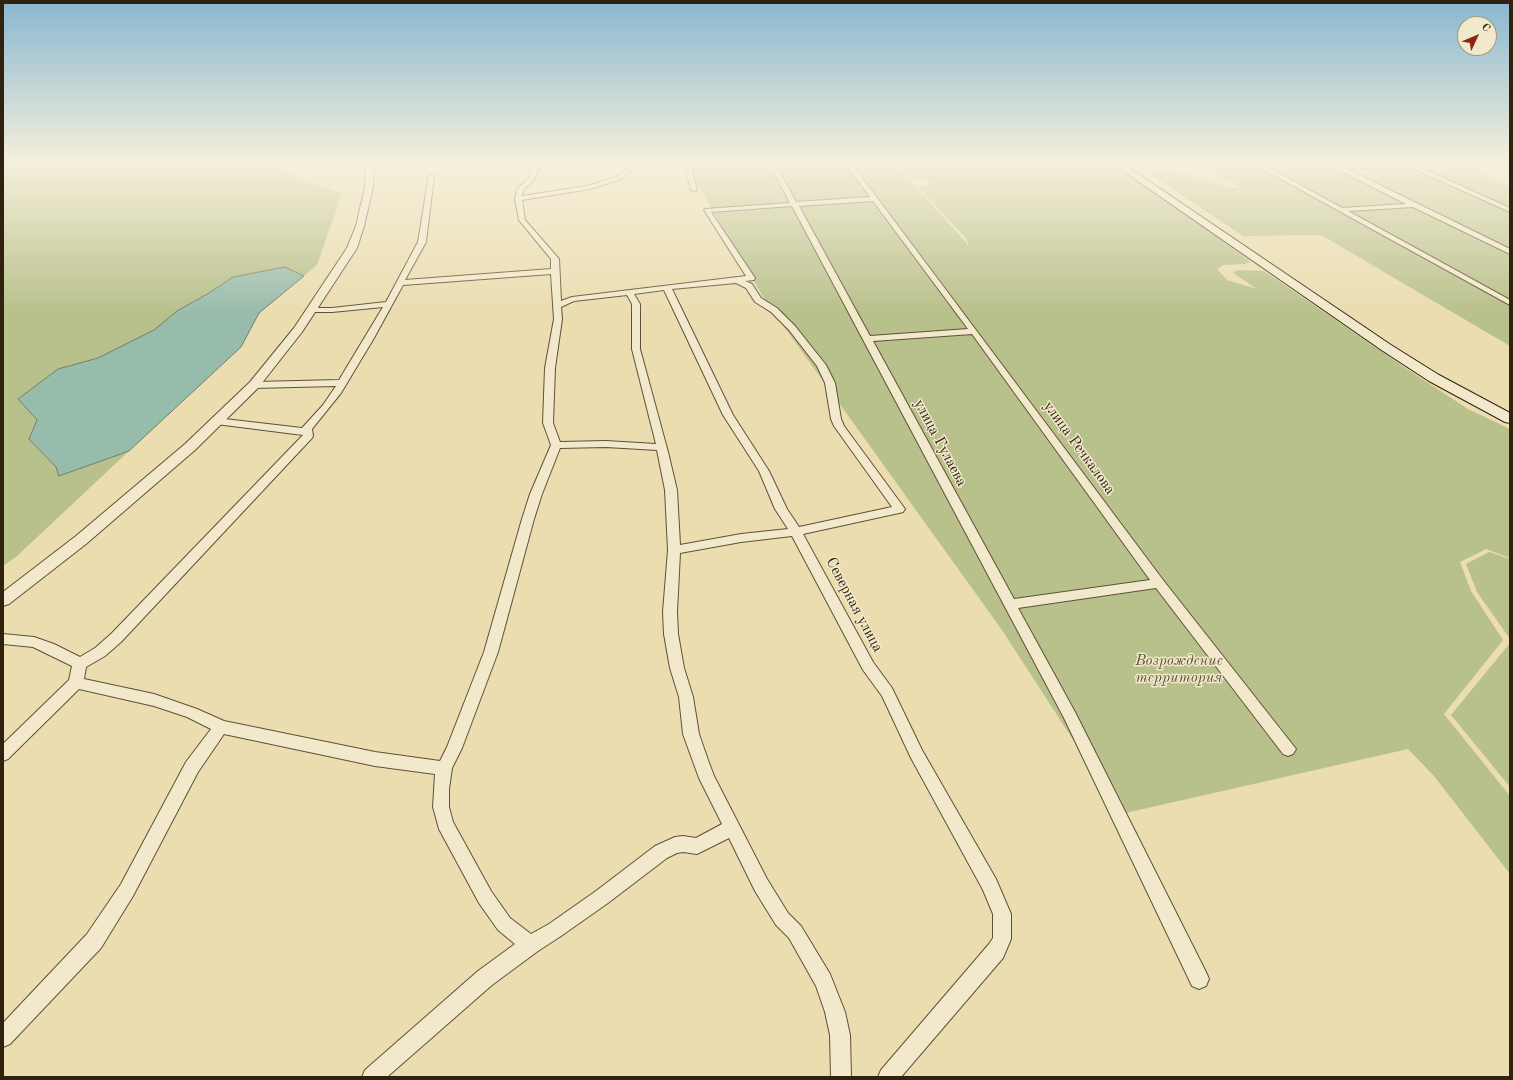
<!DOCTYPE html>
<html>
<head>
<meta charset="utf-8">
<style>
  body { margin:0 }
  #map { position:relative; width:1513px; height:1080px; overflow:hidden; background:#ebddb0; font-family:"Old Standard TT",serif }
  canvas { display:block }
  .frame { position:absolute; inset:0; border:4px solid #30220f; pointer-events:none }
  .north { position:absolute; left:1457px; top:16px; width:40px; height:40px; box-sizing:border-box; background:#f2e9cc; border:1px solid #a49980; border-radius:50%; rotate:46deg; font-size:11px; font-weight:700; line-height:16px; text-align:center; color:#30220f }
  .north::after { content:''; display:block; margin:auto; width:14px; height:18px; background:#8f2418; clip-path:polygon(50% 0,100% 100%,50% 72%,0 100%) }
</style>
</head>
<body>
<div id="map">
<canvas width="1513" height="1080"></canvas>
<div class="frame"></div>
<div class="north">С</div>
</div>
<script>
const ctx = document.querySelector('canvas').getContext('2d');
ctx.lineJoin = 'round';
function fillPath(path, color) { ctx.fillStyle = color; ctx.fill(path, 'evenodd'); }
const toPath = rows => new Path2D(rows.map(r => 'M' + r).join(''));
function stroke(path, color, width, dash) { ctx.strokeStyle = color; ctx.lineWidth = width; ctx.lineCap = dash ? 'butt' : 'round'; ctx.setLineDash(dash || []); ctx.stroke(path); }
function write(font, color, halo, rows, align = 'center') {
  ctx.font = font + ' "Old Standard TT",serif'; ctx.lineWidth = 3; ctx.setLineDash([]); ctx.textBaseline = 'middle'; ctx.strokeStyle = halo; ctx.fillStyle = color; for (const [text, x, y, turn = 0] of rows) {
    ctx.save(); ctx.translate(x, y); ctx.rotate((+turn || 0) * Math.PI / 180); ctx.textAlign = isNaN(turn) ? turn : align; if (halo) ctx.strokeText(text, 0, 0); ctx.fillText(text, 0, 0); ctx.restore();
  }
}
const green = toPath([
  [3,163,294,163,283,171,342,194,317,265,304,276,285,267,233,277,209,293,177,311,154,330,98,358,58,369,18,399,37,420,29,439,56,467,60,476,129,451,17,556,3,566],
  [690,163,895,163,969,246,966,238,917,186,929,184,924,179,911,179,897,163,1111,163,1182,211,1251,262,1244,264,1223,265,1217,269,1227,280,1257,289,1233,273,1237,270,1264,271,1407,369,1468,409,1510,429,1510,558,1486,549,1460,562,1471,591,1503,640,1444,714,1510,796,1510,874,1434,776,1408,749,1121,814,1002,630,765,300,695,180],
  [1198,163,1510,163,1510,166,1478,169,1510,187,1510,346,1321,235,1243,236,1147,172,1172,171,1231,188,1241,188],
  [1489,552,1510,559,1510,639,1477,592,1466,564],
  [1510,643,1510,787,1451,715]
]);
const water = toPath([
  [285,267,304,276,259,313,241,347,129,451,59,476,56,467,29,439,37,420,18,399,58,369,98,358,154,330,177,311,209,293,233,277,285,267]
]);
const minor = toPath([
  [480,163,486,163,487,164,484,166,480,163],
  [541,163,549,163,537,170,535,179,523,190,522,196,587,186,617,177,632,163,639,163,621,179,590,189,522,200,525,220,559,259,561,301,572,297,746,276,704,210,705,209,790,203,769,163,775,163,796,202,870,197,845,163,851,163,1163,580,1296,749,1293,754,1288,756,1283,754,1156,588,1018,608,1075,712,1206,972,1209,979,1206,986,1199,989,1192,986,1064,718,792,206,711,212,755,278,754,280,745,281,752,284,761,298,777,308,795,326,826,365,835,383,841,419,844,426,905,509,903,512,899,513,803,534,873,662,892,688,922,750,996,879,1011,914,1011,939,1003,958,901,1077,878,1077,881,1070,989,944,993,938,993,914,983,890,911,758,882,696,863,670,792,536,741,542,680,553,677,612,678,634,684,668,693,697,699,734,708,760,714,776,767,879,788,913,801,926,830,974,845,1012,850,1035,851,1077,831,1077,830,1035,825,1012,816,986,789,938,776,925,755,891,729,838,697,854,683,852,677,853,667,858,608,903,561,936,538,951,492,985,387,1077,362,1077,365,1070,478,971,515,944,498,930,479,903,439,829,433,807,435,774,375,766,224,734,198,772,133,896,101,948,10,1044,3,1047,3,1023,87,934,121,884,186,762,211,729,187,717,154,706,79,689,8,759,3,761,3,744,69,680,72,666,33,647,3,644,3,634,34,637,54,644,80,657,95,648,111,634,303,435,216,424,211,421,216,418,302,428,323,405,336,386,254,388,249,385,254,382,339,380,383,307,332,312,311,312,307,310,311,308,332,308,386,302,418,242,429,175,434,176,426,242,405,280,551,269,551,259,519,220,515,199,517,189,529,178,532,168,541,163],
  [873,201,968,329,870,336,799,206,873,201],
  [551,274,554,319,545,368,543,423,551,445,530,494,522,519,484,652,447,747,440,761,375,752,224,721,197,709,154,694,84,679,86,667,105,656,121,642,312,438,313,436,312,429,341,393,374,338,403,285,551,274],
  [736,283,746,288,755,302,771,312,789,330,817,366,825,383,831,419,834,426,892,507,799,527,787,509,769,471,733,415,672,289,736,283],
  [664,290,723,415,759,471,775,509,788,529,741,534,680,545,677,490,668,452,640,349,640,304,634,294,664,290],
  [627,295,632,304,632,349,656,444,606,441,560,442,553,423,555,368,562,319,561,307,574,301,627,295],
  [972,334,1150,580,1014,599,873,341,972,334],
  [606,447,657,450,665,490,668,550,663,612,664,634,670,668,679,697,683,734,699,778,722,824,696,838,683,836,675,837,655,846,596,891,549,924,531,934,510,918,491,891,453,822,449,807,449,789,452,768,462,748,498,652,534,519,542,494,560,448,606,447],
  [684,163,690,163,697,190,696,191,691,190,684,163],
  [1252,163,1260,163,1342,208,1406,204,1326,163,1334,163,1340,166,1397,163,1434,163,1431,165,1417,166,1510,208,1510,212,1408,166,1347,169,1510,249,1510,254,1413,207,1348,211,1510,300,1510,305,1252,163]
]);
const tertiary = toPath([
  [364,163,372,163,374,170,373,187,364,226,357,248,302,332,258,388,195,450,86,544,9,604,3,606,3,592,76,536,185,444,250,382,294,328,347,248,356,226,365,187,366,170,364,163]
]);
const secondary = toPath([
  [1112,163,1122,163,1391,345,1439,375,1510,413,1510,423,1505,422,1429,381,1383,351,1112,163]
]);
const streetNames = [
  ["улица Гулаева",940,443,62],
  ["улица Речкалова",1079,448,54],
  ["Северная улица",854,605,62]
];
const parkNames = [
  ["Возрождение",1179,661],
  ["территория",1179,678]
];
fillPath(green, '#b8c08b');
fillPath(water, '#98bcab');
stroke(water, '#6e7e6d', 1);
stroke(minor, '#5f5137', 2);
stroke(tertiary, '#5f5137', 2);
stroke(secondary, '#30220f', 2);
fillPath(minor, '#f2e9cc');
fillPath(tertiary, '#f2e9cc');
fillPath(secondary, '#f2e9cc');
const sky = ctx.createLinearGradient(0, 0, 0, 314);
sky.addColorStop(0, '#88b7d0');
sky.addColorStop(0.52, '#f6f0db');
sky.addColorStop(1, '#f6f0db00');
ctx.fillStyle = sky;
ctx.fillRect(0, 0, 1513, 314);
write('15px', '#30220f', '#f2e9cc', streetNames);
write('italic 15px', '#595134', '#f2e9cc', parkNames);
</script>
</body>
</html>
